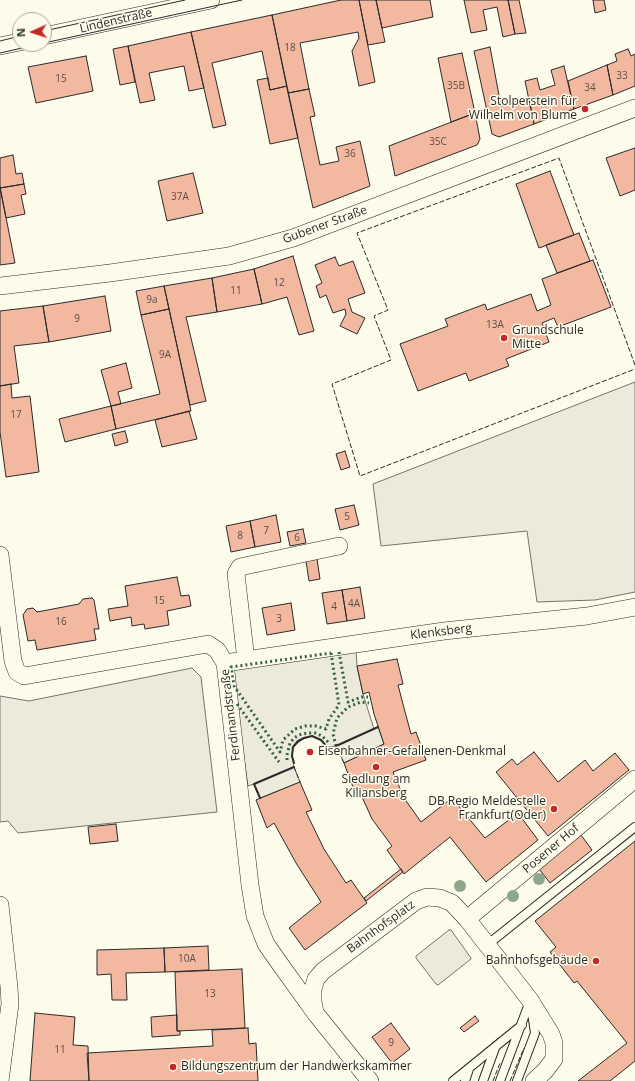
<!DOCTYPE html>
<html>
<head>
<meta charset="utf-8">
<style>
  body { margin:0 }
  #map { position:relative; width:635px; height:1081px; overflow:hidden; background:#fdfbea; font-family:"Open Sans",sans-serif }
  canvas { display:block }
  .north { position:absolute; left:12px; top:12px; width:40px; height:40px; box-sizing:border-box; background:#fdfbea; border:1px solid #a9a89e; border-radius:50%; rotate:267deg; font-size:11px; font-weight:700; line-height:16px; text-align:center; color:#2b2b2b }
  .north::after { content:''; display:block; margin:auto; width:14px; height:18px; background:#c62828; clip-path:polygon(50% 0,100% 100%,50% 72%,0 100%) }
</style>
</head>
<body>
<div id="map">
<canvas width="635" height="1081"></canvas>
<div class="north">N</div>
</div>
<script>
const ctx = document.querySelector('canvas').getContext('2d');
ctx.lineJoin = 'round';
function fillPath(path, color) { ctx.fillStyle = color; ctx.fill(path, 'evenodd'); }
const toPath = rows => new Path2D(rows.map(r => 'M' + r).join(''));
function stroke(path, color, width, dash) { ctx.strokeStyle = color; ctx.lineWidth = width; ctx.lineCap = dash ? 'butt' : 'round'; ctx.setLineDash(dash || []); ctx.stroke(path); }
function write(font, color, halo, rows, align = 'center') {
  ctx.font = font + ' "Open Sans",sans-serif'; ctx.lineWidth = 3; ctx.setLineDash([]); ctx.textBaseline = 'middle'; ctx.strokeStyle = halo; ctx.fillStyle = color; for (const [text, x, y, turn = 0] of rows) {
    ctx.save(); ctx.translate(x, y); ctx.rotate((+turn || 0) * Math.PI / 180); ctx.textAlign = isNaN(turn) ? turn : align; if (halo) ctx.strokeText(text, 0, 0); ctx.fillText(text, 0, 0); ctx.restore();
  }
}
const green = toPath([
  [635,382,635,592,595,600,537,602,527,531,381,546,373,484,635,382],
  [356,649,357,666,363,694,374,729,378,727,384,744,344,763,336,746,327,747,321,740,312,736,303,739,293,747,292,756,294,767,300,782,260,798,254,784,248,786,231,667,356,649],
  [192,668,201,677,217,812,18,833,8,821,0,822,0,696,29,701,192,668],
  [449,930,451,930,471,958,471,959,438,985,436,984,416,958,416,956,449,930]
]);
const building = toPath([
  [341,0,359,0,375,82,359,86,352,51,359,38,358,32,300,43,309,89,288,93,272,15,341,0],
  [359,0,376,0,385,42,368,45,359,0],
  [376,0,430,0,433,17,382,28,376,0],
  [464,0,508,0,515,34,503,37,497,7,483,10,487,30,471,33,464,0],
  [508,0,519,0,526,33,515,34,508,0],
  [593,0,604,0,606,10,595,13,593,0],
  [272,15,287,86,270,90,262,51,212,63,226,125,213,128,191,32,272,15],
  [191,32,204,88,189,91,184,66,149,73,155,100,140,103,128,46,191,32],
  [128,46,135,82,120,85,113,49,128,46],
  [490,47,501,106,529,98,534,124,499,137,492,134,474,51,490,47],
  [628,49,631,56,635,54,635,86,613,95,607,65,617,61,615,54,628,49],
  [462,53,475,113,451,122,438,58,462,53],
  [86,56,93,91,36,103,28,67,86,56],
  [607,65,613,95,574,109,568,81,607,65],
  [564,66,574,109,534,124,525,81,537,78,540,90,555,85,551,70,564,66],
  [268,78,270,90,287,86,298,138,270,144,257,80,268,78],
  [309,89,315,116,310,117,320,165,339,161,336,147,360,141,370,186,313,208,288,93,309,89],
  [475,113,480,139,477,145,395,176,389,146,475,113],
  [635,148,635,190,620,196,606,158,635,148],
  [13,155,16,174,22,173,24,184,0,188,0,158,13,155],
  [550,171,574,235,539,248,516,184,550,171],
  [193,173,203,213,167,221,158,181,193,173],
  [24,184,26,194,21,195,25,214,6,218,0,188,24,184],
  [0,187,15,263,0,265,0,187],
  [579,233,590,261,557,273,546,245,579,233],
  [293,256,314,331,299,335,287,297,262,304,254,269,293,256],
  [335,257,339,266,353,261,365,293,348,299,352,312,365,318,357,334,340,326,346,314,345,309,333,313,326,295,320,298,316,286,322,283,315,265,335,257],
  [593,260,611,307,558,327,554,318,542,323,549,342,506,359,509,366,469,381,466,373,418,391,400,344,448,326,445,319,485,304,487,310,531,294,537,311,551,305,542,279,593,260],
  [254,269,262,304,217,312,212,278,254,269],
  [212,278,217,312,186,317,206,401,190,405,164,286,212,278],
  [164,286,169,309,141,315,136,291,164,286],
  [105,296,111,331,49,342,43,306,105,296],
  [43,306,49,342,14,346,19,383,0,386,0,311,43,306],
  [169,309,191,411,116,429,111,406,160,394,141,315,169,309],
  [126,363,132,388,118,392,121,404,111,406,101,370,126,363],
  [11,384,12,398,30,396,39,472,6,477,0,432,0,386,11,384],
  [111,406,116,429,65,442,59,419,111,406],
  [189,411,197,439,162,447,155,420,189,411],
  [125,431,128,442,115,446,112,434,125,431],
  [345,451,350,467,341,470,336,454,345,451],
  [354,505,359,525,340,530,335,509,354,505],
  [276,515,281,542,255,547,250,521,276,515],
  [250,521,255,547,231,552,226,526,250,521],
  [303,529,306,543,290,546,287,532,303,529],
  [317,559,320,579,309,581,306,561,317,559],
  [177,577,181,596,189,595,191,606,167,611,169,625,145,629,144,624,132,626,131,617,110,621,108,609,128,606,125,586,177,577],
  [360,587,365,618,347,621,342,590,360,587],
  [342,590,347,621,327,624,322,593,342,590],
  [92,598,94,600,99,629,94,629,96,640,37,650,35,640,28,641,23,615,27,609,33,608,37,612,79,604,83,599,92,598],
  [291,603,295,630,267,635,262,608,291,603],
  [397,659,403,684,398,685,404,708,411,734,416,732,426,760,393,772,404,798,421,822,452,798,485,838,518,813,538,840,486,882,450,837,404,874,387,850,392,846,372,819,358,788,354,790,344,763,384,744,374,714,369,692,363,694,357,666,397,659],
  [534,752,558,782,585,760,593,771,615,753,629,770,548,836,496,772,512,759,517,765,534,752],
  [300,782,312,810,306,812,324,849,346,883,351,880,367,903,305,950,289,928,321,902,296,863,274,823,267,828,256,800,300,782],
  [116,824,118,841,90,844,88,827,116,824],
  [581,835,592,850,550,883,539,869,581,835],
  [635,841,635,1061,610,1081,578,1081,627,1043,577,981,574,983,550,952,556,947,535,921,635,841],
  [401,869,403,872,366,901,364,898,401,869],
  [208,946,209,970,165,972,164,948,208,946],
  [164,948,165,972,126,973,127,1000,112,1000,111,974,97,975,97,950,164,948],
  [242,969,245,1028,177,1031,175,972,242,969],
  [35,1013,75,1017,73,1045,88,1046,89,1081,30,1081,35,1013],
  [177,1015,177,1031,180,1031,180,1035,152,1037,151,1017,177,1015],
  [475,1016,479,1021,464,1032,460,1028,475,1016],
  [391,1023,410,1049,392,1063,372,1037,391,1023],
  [248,1028,249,1044,256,1043,258,1081,89,1081,87,1053,213,1046,212,1030,248,1028]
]);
const lane = toPath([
  [487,945,635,827],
  [453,1081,522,1025],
  [465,1081,469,1069],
  [483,1081,495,1048],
  [500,1081,530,1001],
  [517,1081,535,1033,532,1013]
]);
const street = toPath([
  [44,36,211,0],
  [0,46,20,42],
  [0,286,110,273,229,256,293,238,635,108],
  [0,555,13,661,17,672,24,676,208,644,217,650,225,663,250,885,255,916,266,944,280,964,316,1014,370,1081],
  [246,660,236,574,240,567,339,546],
  [225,663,444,631,587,616,635,607],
  [0,905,9,987,10,1004,0,1081],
  [467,919,635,779],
  [315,1012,313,1002,313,989,316,979,323,971,416,901,427,897,440,898,452,903,467,919,530,1000,551,1034,554,1043,554,1059,545,1071,534,1081]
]);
const tram = toPath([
  [44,31,185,0],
  [0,41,20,36],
  [44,43,242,0],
  [0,53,40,44]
]);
const hedge = toPath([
  [339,652,348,702,362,697,368,697],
  [331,653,339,705,329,719,326,729,316,726,305,726,295,729,283,740,280,752,234,686,231,667,331,653],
  [237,704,279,762],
  [336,746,333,734,337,718,348,707,361,702,369,703],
  [287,760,287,755,290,743,294,738,299,735,307,733,315,733,322,736,329,743]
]);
const fence = toPath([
  [635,365,559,158,357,233,388,310,374,316,391,360,332,384,360,476,635,369],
  [336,746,344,763],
  [294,767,300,782],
  [493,1081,500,1063],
  [510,1081,524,1048]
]);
const wall = toPath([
  [336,746,378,727],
  [294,763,292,756,293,747,298,741,304,738,312,736,321,740,327,747],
  [260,798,254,784,294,767]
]);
const trees = [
  [539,879],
  [460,886],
  [513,896]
];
const markers = [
  [585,109,4,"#c62828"],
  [504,338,4,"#c62828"],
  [310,752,4,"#c62828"],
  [376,767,4,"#c62828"],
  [554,809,4,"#c62828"],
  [596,961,4,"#c62828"],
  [173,1067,4,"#c62828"]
];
const numberNames = [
  ["18",290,48],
  ["33",622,76],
  ["15",61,79],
  ["35B",456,86],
  ["34",590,88],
  ["35C",438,142],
  ["36",350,154],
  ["37A",180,197],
  ["12",279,283],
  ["11",236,291],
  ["9a",152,300],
  ["9",77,319],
  ["13A",495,325],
  ["9A",165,355],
  ["17",16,415],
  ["5",347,517],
  ["7",266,531],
  ["8",240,536],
  ["6",297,538],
  ["15",159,601],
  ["4A",354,604],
  ["4",334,607],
  ["3",279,619],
  ["16",61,622],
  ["10A",187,959],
  ["13",210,994],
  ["9",391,1043],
  ["11",60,1050]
];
const streetNames = [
  ["Lindenstraße",116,21,-13],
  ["Gubener Straße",325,225,-20],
  ["Klenksberg",441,632,-7],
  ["Ferdinandstraße",231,715,-97],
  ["Posener Hof",551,849,-40],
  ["Bahnhofsplatz",381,927,-36]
];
const poiNames = [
  ["Stolperstein für",577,102],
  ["Wilhelm von Blume",577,116],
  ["Grundschule",512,331,"left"],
  ["Mitte",512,345,"left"],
  ["Eisenbahner-Gefallenen-Denkmal",318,752,"left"],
  ["Siedlung am",376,780,"center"],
  ["Kiliansberg",376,794,"center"],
  ["DB Regio Meldestelle",546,802],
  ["Frankfurt(Oder)",546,816],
  ["Bahnhofsgebäude",588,961],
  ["Bildungszentrum der Handwerkskammer",181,1067,"left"]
];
fillPath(green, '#ecebdb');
stroke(green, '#74746e', 1);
fillPath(building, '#f2b8a0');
stroke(building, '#2b2b2b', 1);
stroke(lane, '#2b2b2b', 10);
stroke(street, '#2b2b2b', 18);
stroke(lane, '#fdfbea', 8);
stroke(street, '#fdfbea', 17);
stroke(tram, '#2b2b2b', 1);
stroke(hedge, '#34623c', 3, [2, 3]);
stroke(fence, '#2b2b2b', 1, [5, 2]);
stroke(wall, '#2b2b2b', 2);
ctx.fillStyle = '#8ea78a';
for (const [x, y] of trees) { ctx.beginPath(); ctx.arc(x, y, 6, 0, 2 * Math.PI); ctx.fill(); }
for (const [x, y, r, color] of markers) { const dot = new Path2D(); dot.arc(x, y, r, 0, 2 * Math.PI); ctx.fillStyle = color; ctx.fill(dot); stroke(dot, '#fdfbea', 1.5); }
write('10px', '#5d4e48', null, numberNames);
write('12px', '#2b2b2b', '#fdfbea', streetNames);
write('12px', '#2b2b2b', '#fdfbea', poiNames, 'right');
</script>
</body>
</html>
